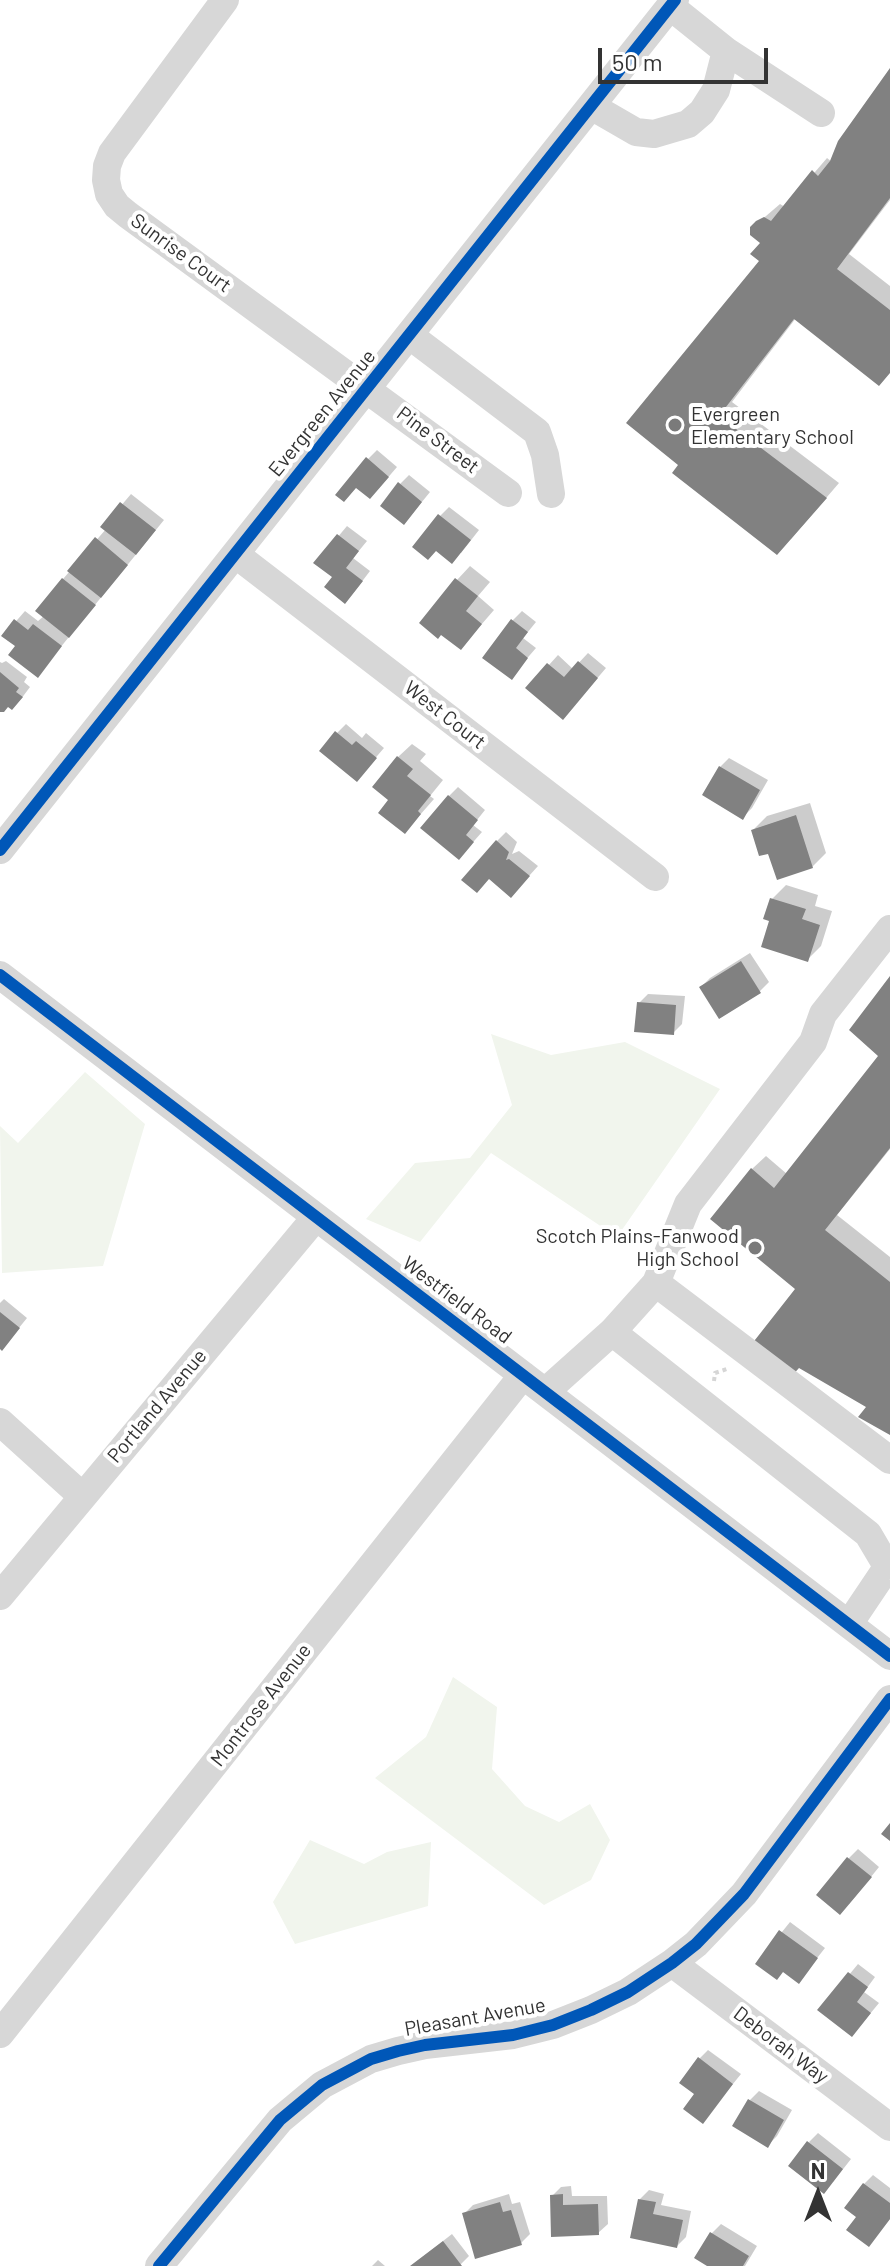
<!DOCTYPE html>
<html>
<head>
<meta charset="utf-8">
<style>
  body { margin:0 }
  #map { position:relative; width:890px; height:2266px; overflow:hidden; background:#fff; font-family:Barlow,sans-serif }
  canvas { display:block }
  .north { position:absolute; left:778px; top:2154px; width:80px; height:80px; -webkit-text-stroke:6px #fff; paint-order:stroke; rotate:0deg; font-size:22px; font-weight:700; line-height:32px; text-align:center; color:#333 }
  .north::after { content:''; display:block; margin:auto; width:28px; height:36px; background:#333; clip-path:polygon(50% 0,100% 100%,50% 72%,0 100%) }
  .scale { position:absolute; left:598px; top:48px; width:170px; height:36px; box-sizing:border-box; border:4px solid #333; border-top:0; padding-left:10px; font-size:24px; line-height:28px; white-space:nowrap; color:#333; -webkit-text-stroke:6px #fff; paint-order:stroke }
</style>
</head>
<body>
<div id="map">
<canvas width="890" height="2266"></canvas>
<div class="north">N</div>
<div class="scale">50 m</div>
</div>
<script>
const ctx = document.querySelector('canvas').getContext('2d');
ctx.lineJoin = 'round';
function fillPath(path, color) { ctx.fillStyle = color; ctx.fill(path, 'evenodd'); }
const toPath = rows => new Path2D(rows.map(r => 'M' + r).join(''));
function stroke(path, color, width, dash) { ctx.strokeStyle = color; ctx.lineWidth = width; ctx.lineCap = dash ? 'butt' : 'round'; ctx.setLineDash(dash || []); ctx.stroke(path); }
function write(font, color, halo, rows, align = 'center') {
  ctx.font = font + ' Barlow,sans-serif'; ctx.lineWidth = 8; ctx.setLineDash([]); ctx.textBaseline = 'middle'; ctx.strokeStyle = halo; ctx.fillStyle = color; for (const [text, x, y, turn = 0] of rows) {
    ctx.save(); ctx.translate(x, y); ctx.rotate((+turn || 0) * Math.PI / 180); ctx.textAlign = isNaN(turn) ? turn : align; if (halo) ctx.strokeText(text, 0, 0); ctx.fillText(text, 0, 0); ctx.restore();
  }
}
const green = toPath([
  [491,1034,551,1055,625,1042,720,1089,617,1237,491,1153,420,1242,366,1219,415,1163,470,1158,512,1105],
  [85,1072,145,1124,103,1266,2,1273,0,1126,18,1143],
  [453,1677,497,1707,492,1769,525,1806,559,1822,590,1804,610,1840,591,1880,544,1905,375,1778,426,1737],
  [310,1840,364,1864,387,1852,431,1842,428,1906,295,1944,273,1902]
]);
const shadow = toPath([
  [890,71,890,200,849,254,890,286,890,372,796,318,732,402,839,483,791,539,680,464,762,260,763,243,752,228,780,204,785,207,827,158,832,162],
  [377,450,397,467,379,488,368,459],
  [409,475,430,492,413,513,400,484],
  [131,494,164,520,38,675,18,646,4,635,25,611,38,621,44,616,63,579,106,529,103,527],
  [449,507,479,530,461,553,436,549,440,516],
  [347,526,367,541,353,558,370,571,354,592,316,563],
  [470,566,490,582,478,596,494,610,461,648,457,580],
  [522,611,536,622,523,638,536,648,511,677,513,620],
  [588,653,606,668,572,708,528,688,558,655,573,669],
  [6,661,27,677,24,682,30,687,21,699,0,710,0,662,2,663],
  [346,724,362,738,366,733,384,748,365,770,337,733],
  [412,744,426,754,420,761,443,780,430,796,434,799,405,832,391,800,398,757],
  [729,758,768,780,752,808,743,817,720,767],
  [458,787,485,810,473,825,482,832,467,849,449,796],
  [810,803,826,853,812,867,770,851,753,830,767,816],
  [506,832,517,842,512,854,519,851,538,866,511,896,497,841],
  [786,885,818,895,815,906,832,911,821,946,807,960,772,920,772,899],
  [750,953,769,982,760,991,720,1017,701,987,710,978],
  [890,979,890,1149,837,1215,890,1257,890,1432,869,1406,798,1288,752,1169,766,1156,787,1174,881,1055],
  [648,994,685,996,682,1024,673,1033,639,1003],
  [4,1299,27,1318,10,1339,0,1347,0,1303],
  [858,1849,879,1867,849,1904,849,1858],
  [790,1922,825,1948,799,1981,784,1971,757,1963],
  [858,1964,875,1977,864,1992,879,2003,860,2026,820,2010],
  [708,2050,741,2074,703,2121,699,2059],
  [759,2091,792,2110,777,2136,768,2145,750,2100],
  [818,2133,851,2159,833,2182,809,2142],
  [873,2175,890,2188,890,2219,869,2245,859,2217,864,2184],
  [571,2186,572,2196,607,2196,608,2224,598,2233,553,2235,552,2196,561,2187],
  [649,2190,664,2194,661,2205,691,2211,686,2237,677,2246,639,2200],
  [509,2194,512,2204,520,2202,530,2234,521,2243,464,2214,473,2205],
  [721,2224,757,2246,745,2266,711,2266,712,2233],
  [452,2234,469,2256,459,2266,411,2266],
  [378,2260,385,2266,372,2266]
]);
const building = toPath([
  [890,68,890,198,837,269,890,310,890,373,879,386,794,319,719,416,827,498,777,555,672,473,678,465,626,423,759,261,750,254,760,243,750,235,750,227,756,221,764,217,771,221,812,170,818,176,830,161,838,141],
  [366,457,389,477,370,499,356,488,344,502,335,495],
  [398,482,422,502,404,525,380,506],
  [120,502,156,530,136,555,100,527],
  [438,514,471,540,452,564,436,551,428,560,412,547],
  [337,534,359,551,346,568,363,581,345,604,324,587,332,577,313,563],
  [95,537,128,565,101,598,67,571],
  [62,578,96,605,69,638,35,611],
  [455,578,478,596,466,611,482,624,461,650,441,635,438,639,419,623],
  [14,619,28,630,33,624,62,646,38,678,8,655,15,646,1,636],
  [511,619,528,632,516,648,528,658,512,680,482,658],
  [578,661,598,678,563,720,525,688,547,663,564,677],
  [0,672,19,688,16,692,23,697,12,710,8,707,4,712,0,712],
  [335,731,352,745,356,741,377,758,357,782,319,751],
  [397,756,413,769,407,776,431,795,418,811,421,814,405,834,378,813,388,800,372,787],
  [719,766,760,790,743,820,702,795],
  [448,795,478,820,466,835,474,842,459,860,420,828],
  [796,815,813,868,777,880,768,854,759,856,751,830],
  [496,840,509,852,506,860,509,859,530,876,511,898,489,879,477,893,461,880],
  [770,898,806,909,802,919,820,925,808,962,761,947,769,921,763,919],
  [741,961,761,993,719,1019,699,987],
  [890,976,890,1148,825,1230,890,1282,890,1435,858,1417,866,1407,799,1368,790,1378,751,1345,795,1289,710,1219,751,1168,774,1188,878,1056,849,1030],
  [637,1002,676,1005,674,1035,634,1032],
  [0,1312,20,1328,2,1351,0,1349],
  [890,1823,890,1841,881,1834],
  [847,1857,872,1877,840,1915,816,1895],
  [779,1930,818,1958,799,1984,783,1972,777,1980,755,1964],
  [848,1972,868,1987,857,2002,871,2013,852,2037,817,2010],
  [698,2057,733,2084,703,2124,683,2109,694,2094,679,2083],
  [748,2099,784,2120,768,2148,732,2126],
  [807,2141,843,2169,824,2194,788,2166],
  [863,2183,890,2203,890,2219,869,2247,846,2230,856,2217,844,2208],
  [563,2194,563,2205,598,2204,599,2235,551,2237,550,2195],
  [638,2199,656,2202,653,2214,683,2220,677,2248,630,2238],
  [500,2202,503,2212,511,2210,522,2245,475,2259,462,2213],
  [710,2232,749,2256,743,2266,707,2266,694,2258],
  [443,2241,462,2266,410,2266]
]);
const path = toPath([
  [714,1381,715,1373,730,1368]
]);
const minor = toPath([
  [225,0,112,153,107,166,106,180,109,194,117,206,128,215,508,493],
  [670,6,726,51],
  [591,106,636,132,654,134,688,124,702,112,716,90,726,51,821,113],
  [409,335,537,432,545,455,551,494],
  [235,554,655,877],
  [0,850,675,0],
  [0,975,890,1656],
  [656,1283,890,1460],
  [612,1332,868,1534,887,1566],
  [545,1392,612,1332,656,1283,688,1204,813,1042,823,1014,890,929],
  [0,1422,82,1496],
  [0,1596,316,1217],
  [849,1624,890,1563],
  [672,1963,890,2127],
  [0,2034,523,1375],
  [159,2266,280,2120,322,2085,371,2059,398,2051,425,2045,513,2035,553,2025,591,2010,628,1992,672,1963,696,1944,744,1894,890,1699]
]);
const cycleway = toPath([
  [0,850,675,0],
  [0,975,890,1656],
  [159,2266,280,2120,322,2085,371,2059,398,2051,425,2045,513,2035,553,2025,591,2010,628,1992,672,1963,696,1944,744,1894,890,1699]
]);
const markers = [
  [675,425,8,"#7a7a7a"],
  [755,1248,8,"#7a7a7a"]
];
const streetNames = [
  ["Sunrise Court",181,253,36],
  ["Evergreen Avenue",322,413,-51],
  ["Pine Street",438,440,37],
  ["West Court",445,715,38],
  ["Westfield Road",457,1300,37],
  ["Portland Avenue",157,1406,-50],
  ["Montrose Avenue",261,1705,-52],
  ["Pleasant Avenue",475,2017,-10],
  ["Deborah Way",781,2045,37]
];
const poiNames = [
  ["Evergreen",691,414],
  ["Elementary School",691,437],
  ["Scotch Plains-Fanwood",739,1236,"right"],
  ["High School",739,1259,"right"]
];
fillPath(green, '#f1f5ed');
fillPath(shadow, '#0003');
fillPath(building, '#818181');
stroke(path, '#d6d6d6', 4, [4, 4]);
stroke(minor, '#d7d7d7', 28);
stroke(cycleway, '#0057b8', 12);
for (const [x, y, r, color] of markers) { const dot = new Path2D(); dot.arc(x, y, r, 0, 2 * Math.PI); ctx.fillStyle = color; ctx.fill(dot); stroke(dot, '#fff', 3); }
write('20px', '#333', '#fff', streetNames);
write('20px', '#333', '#fff', poiNames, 'left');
</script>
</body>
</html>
